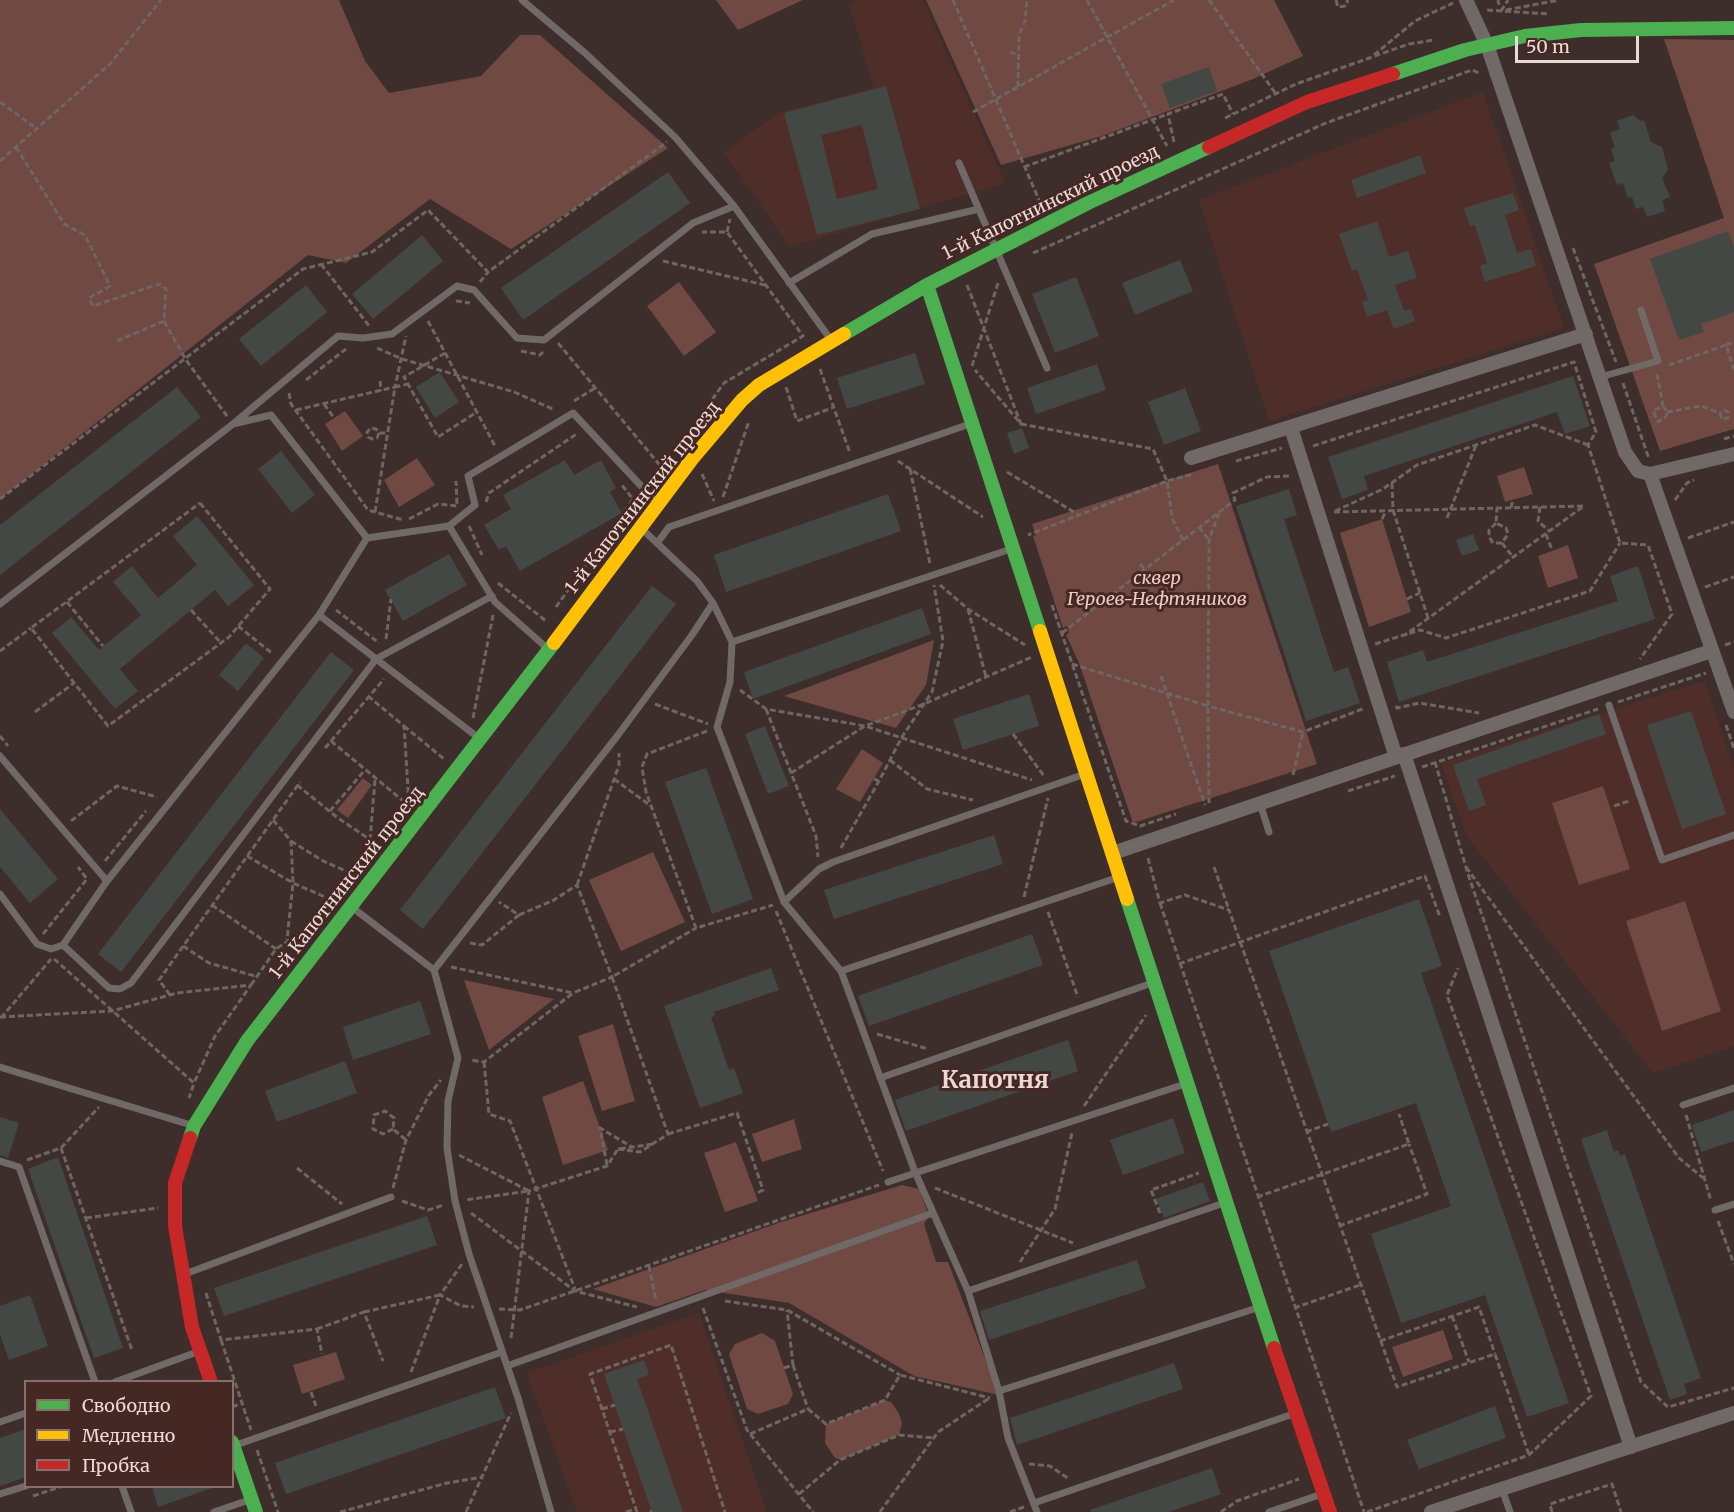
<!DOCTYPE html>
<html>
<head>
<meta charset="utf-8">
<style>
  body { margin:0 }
  #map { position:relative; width:1734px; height:1512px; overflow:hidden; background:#3d2e2c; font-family:Merriweather,serif }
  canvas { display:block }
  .legend { position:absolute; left:24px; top:1380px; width:210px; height:108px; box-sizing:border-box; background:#452824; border:2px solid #886f6b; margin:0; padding:8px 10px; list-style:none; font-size:18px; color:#ecd9d6 }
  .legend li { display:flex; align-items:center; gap:12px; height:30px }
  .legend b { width:30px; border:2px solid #886f6b }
  .scale { position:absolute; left:1515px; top:36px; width:124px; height:27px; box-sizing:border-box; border:3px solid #ecd9d6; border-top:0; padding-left:8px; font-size:18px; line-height:21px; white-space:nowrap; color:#ecd9d6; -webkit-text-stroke:4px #452824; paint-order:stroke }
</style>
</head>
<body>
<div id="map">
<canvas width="1734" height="1512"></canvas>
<ul class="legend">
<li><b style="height:8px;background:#4caf50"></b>Свободно</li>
<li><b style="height:8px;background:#ffc107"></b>Медленно</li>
<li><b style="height:8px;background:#c62828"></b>Пробка</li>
</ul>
<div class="scale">50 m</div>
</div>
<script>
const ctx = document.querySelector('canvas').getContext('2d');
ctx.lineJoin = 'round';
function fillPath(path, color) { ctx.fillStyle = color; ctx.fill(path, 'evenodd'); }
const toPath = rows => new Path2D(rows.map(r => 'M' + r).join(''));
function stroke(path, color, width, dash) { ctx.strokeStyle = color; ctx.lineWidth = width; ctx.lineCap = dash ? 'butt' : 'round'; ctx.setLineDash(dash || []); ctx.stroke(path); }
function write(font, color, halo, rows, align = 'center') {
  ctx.font = font + ' Merriweather,serif'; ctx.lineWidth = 6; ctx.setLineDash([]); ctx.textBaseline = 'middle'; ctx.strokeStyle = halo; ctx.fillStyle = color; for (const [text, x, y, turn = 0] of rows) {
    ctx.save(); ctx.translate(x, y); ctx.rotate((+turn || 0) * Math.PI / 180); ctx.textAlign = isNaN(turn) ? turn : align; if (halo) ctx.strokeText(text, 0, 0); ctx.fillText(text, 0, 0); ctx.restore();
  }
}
const built = toPath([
  [859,0,923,0,1005,183,790,247,724,152,779,113,874,88,849,5],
  [1483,92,1564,328,1269,421,1199,200],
  [1705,681,1734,768,1734,1046,1653,1073,1466,835,1441,763],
  [699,1313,767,1512,577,1512,527,1373]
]);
const green = toPath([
  [0,0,339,0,365,61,389,93,481,76,520,35,540,35,668,148,511,249,430,199,346,263,308,255,0,499],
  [716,0,803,0,738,30],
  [926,0,1274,0,1303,56,1253,79,1102,136,1001,165],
  [1664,39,1734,40,1734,429,1660,451,1594,264,1724,218],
  [679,282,716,332,684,356,647,306],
  [345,411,363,436,342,451,325,424],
  [417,458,435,485,399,507,384,480],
  [1218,464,1317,764,1133,823,1079,663,1066,635,1069,633,1067,626,1063,628,1033,536,1036,535,1032,524],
  [1524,467,1533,494,1505,502,1497,476],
  [1382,519,1411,612,1369,627,1340,533],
  [1568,545,1578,578,1548,588,1538,556],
  [934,640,926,685,896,728,784,696],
  [862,749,883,763,860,802,836,789],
  [363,778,372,785,348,818,337,810],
  [1603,786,1630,869,1579,885,1552,803],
  [653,852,685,922,621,951,589,880],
  [1685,901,1721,1011,1662,1031,1626,921],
  [464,980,554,999,489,1050],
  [613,1024,635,1101,602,1111,578,1036],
  [583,1081,608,1150,563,1165,542,1097],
  [794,1119,802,1149,762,1162,752,1134],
  [736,1142,758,1201,725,1212,704,1153],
  [902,1185,919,1189,929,1216,924,1224,936,1262,948,1262,999,1395,914,1376,789,1303,705,1290,656,1307,593,1289,778,1223],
  [1443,1330,1453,1359,1403,1377,1392,1347],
  [762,1333,775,1341,793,1394,788,1404,758,1414,747,1409,729,1354,735,1344],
  [336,1352,345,1379,302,1394,293,1365],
  [885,1400,892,1403,899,1414,902,1423,899,1435,840,1460,835,1458,825,1443,826,1424]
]);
const building = toPath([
  [1209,67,1217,91,1170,108,1161,84],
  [886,86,920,209,817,235,784,113],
  [862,125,878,189,837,199,821,135],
  [1633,115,1640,121,1644,120,1651,142,1662,147,1668,170,1662,178,1670,197,1662,200,1665,211,1647,217,1643,207,1636,209,1632,197,1628,198,1623,183,1617,185,1609,163,1615,161,1611,149,1615,147,1610,133,1620,129,1617,121],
  [1420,155,1426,173,1357,198,1351,180],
  [668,172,690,203,523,320,501,288],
  [1513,193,1519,210,1505,215,1517,253,1531,249,1536,266,1485,282,1480,266,1487,263,1475,225,1470,226,1464,208],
  [1377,221,1389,257,1408,251,1417,278,1395,285,1404,311,1411,309,1415,321,1394,329,1387,310,1367,317,1362,302,1368,300,1357,269,1352,271,1339,234],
  [1728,231,1734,247,1734,312,1701,324,1704,332,1679,340,1650,259],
  [422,235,443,261,373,319,352,294],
  [1180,260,1193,291,1135,315,1122,283],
  [1076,277,1099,336,1055,353,1032,294],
  [306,285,327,312,261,366,239,339],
  [915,353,925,384,847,409,837,378],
  [1097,364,1106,390,1036,414,1027,388],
  [440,372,459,402,435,418,416,387],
  [1573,376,1590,426,1565,434,1557,412,1364,476,1368,490,1342,499,1328,457],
  [177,387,201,417,0,575,0,525],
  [1185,388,1201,431,1164,445,1148,402],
  [1022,428,1029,448,1014,454,1007,433],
  [281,451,315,495,292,513,258,469],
  [565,460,574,475,601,460,616,488,610,492,622,513,520,571,506,546,499,550,484,525,511,509,503,495],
  [1289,489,1297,515,1284,519,1334,672,1348,667,1360,703,1306,721,1236,506],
  [888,494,901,531,726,592,714,555],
  [197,516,254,585,228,606,215,590,120,669,138,691,115,709,52,633,71,617,99,650,141,615,113,582,132,566,158,598,197,565,173,536],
  [1473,534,1479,550,1462,556,1456,540],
  [449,554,467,585,403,621,385,590],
  [1638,566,1655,619,1399,702,1387,662,1423,650,1427,662,1618,601,1610,576],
  [652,586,676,604,423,929,400,910],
  [922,608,931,634,753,699,744,672],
  [246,643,264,658,238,691,219,675],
  [331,652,354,670,121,972,98,954],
  [1029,694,1039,726,963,750,953,719],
  [1691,711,1726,814,1682,829,1647,725],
  [1599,714,1606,734,1477,779,1486,805,1469,811,1453,765],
  [765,726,789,786,768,794,745,734],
  [706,768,753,899,712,914,665,782],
  [0,809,58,879,30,903,0,867],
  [994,835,1003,864,834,919,824,890],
  [1419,899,1442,966,1421,973,1569,1403,1527,1417,1485,1295,1401,1323,1371,1234,1451,1206,1416,1103,1331,1132,1269,951],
  [1032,934,1043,965,869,1026,858,996],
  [771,968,779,990,714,1012,715,1016,711,1017,729,1070,734,1068,743,1093,700,1108,664,1006],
  [420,1001,431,1034,353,1060,343,1027],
  [1068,1040,1078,1071,906,1131,895,1100],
  [345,1061,357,1093,277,1122,265,1091],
  [1734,1110,1734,1141,1701,1152,1692,1125],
  [0,1117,19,1123,8,1158,0,1155],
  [1173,1118,1185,1153,1123,1175,1110,1140],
  [1607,1130,1614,1152,1618,1150,1620,1156,1625,1154,1701,1378,1684,1384,1687,1394,1670,1400,1581,1139],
  [58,1157,123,1348,94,1358,28,1169],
  [1203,1182,1210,1201,1164,1218,1156,1199],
  [427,1216,437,1245,224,1316,214,1288],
  [1137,1260,1146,1288,989,1340,980,1311],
  [30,1295,48,1346,9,1360,0,1335,0,1306],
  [644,1360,649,1375,637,1379,683,1512,652,1512,604,1374],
  [1174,1363,1183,1389,1017,1445,1010,1418],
  [495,1387,506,1418,286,1494,275,1463],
  [1495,1406,1506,1438,1419,1469,1407,1440],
  [26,1429,26,1477,0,1486,0,1438],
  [1212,1468,1221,1494,1169,1512,1091,1512,1090,1510],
  [152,1486,211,1486,212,1488,158,1507]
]);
const path = toPath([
  [953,0,1042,207],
  [1087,0,1167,146],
  [1209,0,1276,94],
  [1336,0,1338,7,1345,6,1348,0],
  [1498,0,1499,5],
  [1487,10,1549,14],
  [1506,10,1559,0],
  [1501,11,1508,0],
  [1010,52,1018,55],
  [1374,55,1415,21,1453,3],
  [1018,87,1019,35,1025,21,1027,0],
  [0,102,37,129],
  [973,112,1174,0],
  [1225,118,1296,84,1409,44,1434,40],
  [1174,142,1168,114,1223,94,1233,114],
  [16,147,64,224,85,235,110,286,89,298,93,306,159,284,166,289,164,321,186,360,227,416],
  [0,161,110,64,161,0],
  [1024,167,1168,114],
  [727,232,730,219],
  [1573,248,1616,362],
  [1033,253,1326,123,1472,70,1481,74],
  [663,261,765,285],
  [321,264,370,327],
  [480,282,488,272],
  [967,285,1021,424,975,370],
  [456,301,470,303],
  [428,321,495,446],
  [117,341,164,321],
  [558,343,663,469],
  [1726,345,1734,342],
  [377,348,402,359,514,392,555,410],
  [521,351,540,355,543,352],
  [445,353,404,377,438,437,477,412],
  [1669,365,1726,345,1734,370],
  [972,366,998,283],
  [820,369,850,453],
  [1657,374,1663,406,1653,411,1658,422,1666,417,1667,412,1663,406],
  [306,380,346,349],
  [380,381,381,391],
  [1623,383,1649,459],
  [786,387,797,421,832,408],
  [289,393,291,404,368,510,403,520],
  [574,401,595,388],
  [324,404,334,418],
  [296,410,395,387,406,336],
  [1667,412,1701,406,1720,413,1722,419,1728,418,1728,412,1724,410,1720,413],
  [1021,424,1153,449,1167,481,1079,515],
  [379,433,377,438,372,439,368,437,367,432,371,428,376,429,379,433,388,433],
  [686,436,724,383,803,336,727,232,702,232],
  [1724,439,1734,436],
  [1313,446,1574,362,1596,432,1588,445,1620,543,1648,545,1672,614,1640,659],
  [898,461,983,517],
  [1236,461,1282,448],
  [910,469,930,564],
  [1007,472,1079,515,1028,535],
  [702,474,714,501],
  [1392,483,1393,510,1428,618],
  [723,497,749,421],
  [0,499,303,269,372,252,428,210,488,272,667,142],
  [1675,500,1687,483,1694,480],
  [486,502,489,493,578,433],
  [200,503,270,589,229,637,108,726,31,628,200,503],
  [1540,507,1538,521,1549,531],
  [1511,508,1513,500],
  [1335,511,1383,489,1417,465,1535,425,1588,445],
  [375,512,395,387,408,384],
  [1334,512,1584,506,1405,635],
  [1219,513,1209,540,1208,706,1303,732,1365,708],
  [1447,518,1476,445],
  [409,519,438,504,457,506,456,481],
  [1382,519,1386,511],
  [1496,523,1489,530,1489,537,1493,543,1502,543,1508,534,1506,528,1496,523,1497,508],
  [469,526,482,555],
  [1199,527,1209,540],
  [1546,534,1552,550],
  [1688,538,1734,522],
  [1183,540,1172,518,1167,481,1193,474],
  [1502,543,1513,557],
  [1140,564,1145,569],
  [498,583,546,621],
  [940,585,968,609,1025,645],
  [1705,587,1734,577],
  [1407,599,1420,593],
  [67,602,103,646],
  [1052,605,1126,821,1140,826,1176,814],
  [556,607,633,499,621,484],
  [968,609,986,677],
  [191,610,221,643],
  [336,610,379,643],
  [238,626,273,654],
  [1062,633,1235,500,1233,493,1267,477,1292,476],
  [386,639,391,599],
  [1375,644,1420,630,1446,638,1590,591,1620,543],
  [1725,645,1734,642],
  [0,651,31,628],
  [1072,664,1208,706,1209,803],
  [1161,676,1205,805],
  [740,690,766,709,865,726,1032,780],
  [368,696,404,726,409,804],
  [1618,702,1706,673],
  [655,704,708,724],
  [1396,706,1397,708,1419,703,1479,713],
  [766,709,816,836,818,857],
  [35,712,74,683],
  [473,718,493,615],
  [1726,725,1734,749],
  [404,726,444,759],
  [707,731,647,754,642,767,646,792,696,928,773,905],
  [1013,734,1044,776],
  [0,736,8,746],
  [331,741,408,805],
  [325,748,384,679],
  [890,760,927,789,973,800],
  [1435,762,1468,874,1641,1382,1668,1407,1734,1388],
  [1422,767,1598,709],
  [791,773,865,726,924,704,1032,657],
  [1293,775,1303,732],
  [614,779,651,806],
  [874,779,879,781,902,737,932,692,943,641,934,585],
  [297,785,338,818,378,845],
  [1348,791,1395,776],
  [1614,806,1629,801],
  [330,811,364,771],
  [273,820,291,841,293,883,287,940],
  [71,821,117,786,157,797],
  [370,840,375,780],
  [291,841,323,861,355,875],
  [841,848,879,781],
  [247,856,293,883,332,900],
  [1148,858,1160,903,1185,895,1229,910,1397,1387,1495,1354,1529,1455],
  [105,861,146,811],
  [1214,867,1229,910],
  [1466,867,1679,1158,1703,1178],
  [577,885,619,765,619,753],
  [1024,897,1048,798],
  [1160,903,1364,1512],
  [212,905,276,949],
  [776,911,883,1171],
  [1048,912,1078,997],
  [519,915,554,900,577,885,612,977,573,993],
  [43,934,87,879,78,867],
  [470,943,482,945,519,915,499,902],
  [183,946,209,963,255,976],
  [54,959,194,1083,189,1098],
  [1179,964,1425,876,1440,917],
  [451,967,573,993,484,1062,470,1060],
  [251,985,276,949,308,928,329,903],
  [170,995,159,980,300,782],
  [0,1017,112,1011,177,993,251,985,215,1036,194,1083],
  [1,1018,51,959],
  [877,1034,928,1049],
  [484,1062,489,1114,510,1121,575,1289],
  [1084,1106,1146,1015],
  [1686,1115,1711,1201],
  [393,1129,383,1134,373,1129,374,1115,385,1111,394,1118,393,1129,406,1140],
  [1306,1132,1328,1124],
  [668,1134,737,1113,763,1190,755,1194],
  [61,1148,132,1350],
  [618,1149,640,1152,668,1134,612,977,696,928],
  [459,1155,529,1191,465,1200],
  [27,1160,61,1148,99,1107],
  [607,1165,600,1128,632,1147],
  [297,1168,342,1204],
  [393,1188,406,1140,429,1095,441,1080],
  [935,1188,1073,1243],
  [1257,1197,1409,1144,1399,1114],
  [402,1201,428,1210,444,1205],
  [471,1213,575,1291,637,1307],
  [1160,1213,1151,1190,1199,1173],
  [86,1218,158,1208],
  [1718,1221,1734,1264],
  [1339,1226,1427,1194,1409,1144],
  [1020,1262,1055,1209,1072,1133],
  [462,1264,440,1295,461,1306,474,1307],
  [649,1266,656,1301],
  [206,1293,221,1340,317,1329,322,1354],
  [725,1301,787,1310,900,1375],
  [703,1308,747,1430,813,1512],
  [1294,1308,1360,1285],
  [499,1309,520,1310,879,1185],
  [364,1312,440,1295],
  [1452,1316,1469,1362],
  [317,1329,364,1312,383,1361],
  [511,1338,529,1191,607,1166,618,1149,654,1144],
  [221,1340,251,1430],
  [1380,1341,1479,1307,1495,1354],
  [793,1365,808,1409],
  [784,1368,793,1365,787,1310],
  [411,1372,440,1295],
  [311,1392,316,1406],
  [232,1407,242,1403],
  [602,1409,615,1405],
  [610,1432,623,1429],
  [750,1434,808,1409,826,1424,885,1400,900,1375,990,1398],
  [257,1450,278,1512],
  [1029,1464,1050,1466,1069,1479],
  [799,1494,840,1460,899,1435,934,1438],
  [33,1496,63,1486],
  [340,1512,447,1483,482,1477],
  [466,1512,511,1413],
  [626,1512,636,1509],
  [637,1512,590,1374,671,1345,725,1512],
  [650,1512,652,1511],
  [880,1512,938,1432,988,1399],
  [1010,1512,1024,1507],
  [1221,1512,1237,1501,1299,1479],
  [1367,1512,1529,1455,1591,1396,1447,995,1458,968],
  [1552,1512,1550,1504,1612,1484,1621,1512]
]);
const lane = toPath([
  [522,0,585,53,675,137,734,206,831,340],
  [959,163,1047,368],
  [789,283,872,234,979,209],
  [1600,377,1658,361,1641,310],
  [233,424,338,336,363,338,392,334,457,286,474,290,517,338,544,340,693,223,734,206],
  [449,526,475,505,468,476,573,413,658,504],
  [642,529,697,581,713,603,732,642,730,682,717,727,784,902,841,971,915,1172,968,1291,999,1391,1008,1438,1037,1512],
  [658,542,669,527,970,424],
  [0,604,233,424,271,415,367,538],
  [319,615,367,538,449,526,495,602,548,649],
  [732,642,1011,549],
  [1609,705,1662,860,1734,835],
  [0,756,107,881],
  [1260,803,1269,832],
  [0,894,37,944,51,949,63,945,107,881,319,615,480,739],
  [784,902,819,869,833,862,1085,774],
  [353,908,434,970,458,1058,448,1101,447,1148,455,1201,469,1254,518,1398,551,1512],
  [63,945,109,988,120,989,131,983,376,659,492,596],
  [434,970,618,735,692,635,713,603],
  [841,971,1119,877],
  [0,1067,191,1125],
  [880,1078,1152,983],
  [1683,1105,1734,1088],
  [0,1161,19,1167,95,1382],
  [888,1182,1185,1084],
  [1715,1210,1734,1204],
  [185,1274,391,1197],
  [968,1291,1224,1203],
  [507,1366,933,1213],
  [115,1382,197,1352],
  [999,1391,1260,1307],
  [0,1422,26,1413],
  [236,1445,502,1352],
  [122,1486,131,1512],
  [1502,1489,1510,1512],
  [0,1494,26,1486],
  [1034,1503,1293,1414],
  [214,1512,249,1500],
  [1269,1512,1322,1494]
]);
const street = toPath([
  [1466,0,1487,45,1625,452,1638,471,1650,474,1734,454],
  [1291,428,1396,757],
  [1191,458,1586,334],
  [1650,474,1734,712],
  [1404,754,1631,1447],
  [1113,853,1711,651],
  [1431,1512,1734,1413]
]);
const fast = toPath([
  [1393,74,1465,50,1525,36,1581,30,1734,28],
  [927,285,1040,631],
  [844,334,927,285,1088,203,1209,147],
  [1127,899,1274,1348],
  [190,1138,194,1126,247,1041,554,643],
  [232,1442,256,1512]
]);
const slow = toPath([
  [1040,631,1127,899],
  [554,643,692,459,742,400,759,385,844,334]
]);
const jam = toPath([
  [1209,147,1307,102,1393,74],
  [190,1138,175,1183,175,1226,192,1327,211,1382],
  [1274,1348,1330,1512]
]);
const streetNames = [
  ["1-й Капотнинский проезд",1051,203,-26],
  ["1-й Капотнинский проезд",643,498,-52],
  ["1-й Капотнинский проезд",347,883,-52]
];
const parkNames = [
  ["сквер",1157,579],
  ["Героев-Нефтяников",1157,600]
];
const districtNames = [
  ["Капотня",995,1081]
];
fillPath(built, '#4f2e29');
fillPath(green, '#6f4942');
fillPath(building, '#444844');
stroke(path, '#6f6563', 3, [6, 3]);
stroke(lane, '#706968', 7);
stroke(street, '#706968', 14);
stroke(fast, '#4caf50', 14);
stroke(slow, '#ffc107', 14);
stroke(jam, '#c62828', 14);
write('18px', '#ecd9d6', '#452824', streetNames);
write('italic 18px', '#f2cac4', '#452824', parkNames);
write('bold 24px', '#ecd9d6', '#452824', districtNames);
</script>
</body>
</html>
